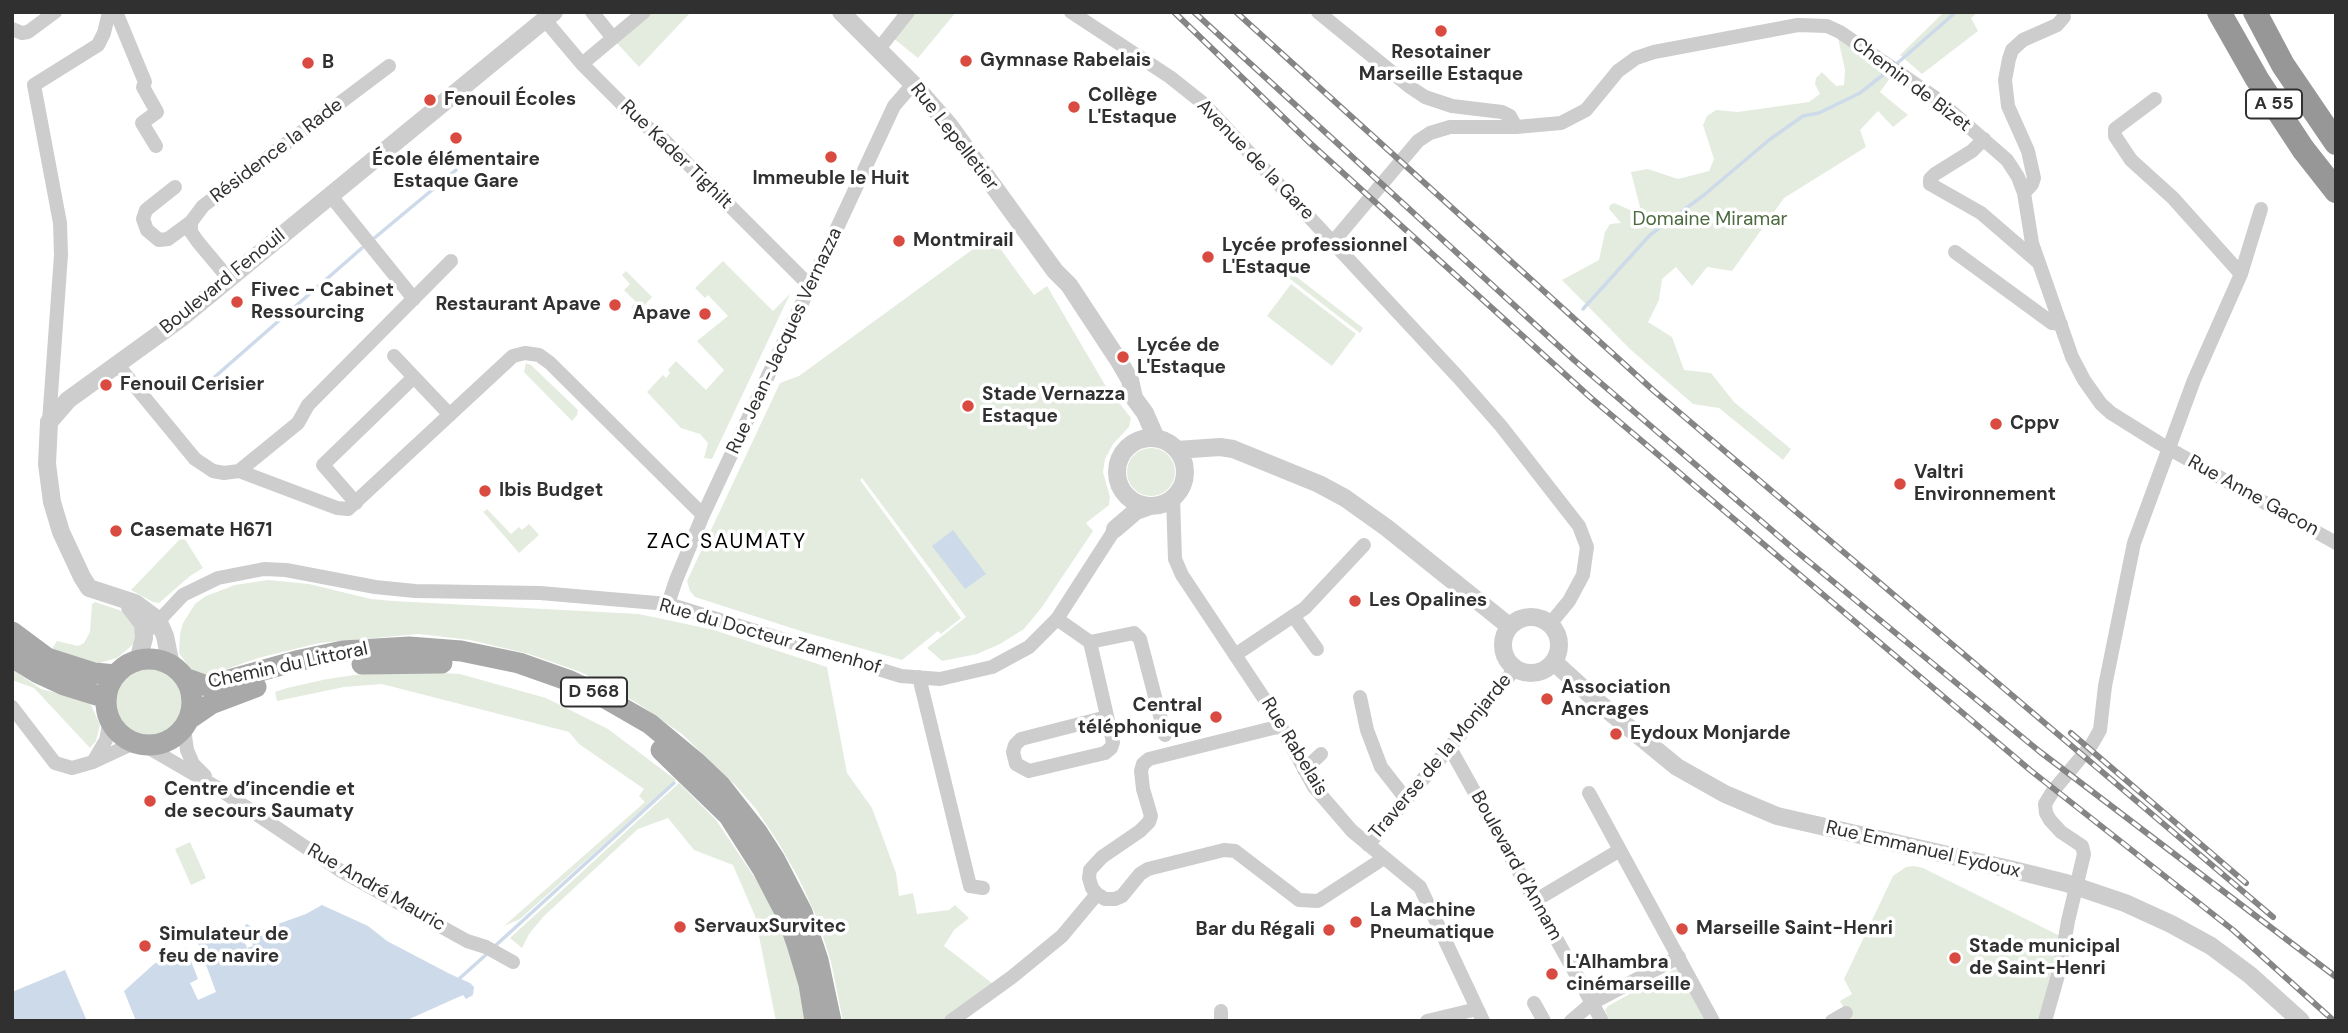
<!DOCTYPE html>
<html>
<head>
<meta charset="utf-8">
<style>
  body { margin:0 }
  #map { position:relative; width:2348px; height:1033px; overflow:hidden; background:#fff; font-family:"DM Sans",sans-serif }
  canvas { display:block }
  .frame { position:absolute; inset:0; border:14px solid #303030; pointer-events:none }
</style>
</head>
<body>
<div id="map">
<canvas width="2348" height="1033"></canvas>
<div class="frame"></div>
</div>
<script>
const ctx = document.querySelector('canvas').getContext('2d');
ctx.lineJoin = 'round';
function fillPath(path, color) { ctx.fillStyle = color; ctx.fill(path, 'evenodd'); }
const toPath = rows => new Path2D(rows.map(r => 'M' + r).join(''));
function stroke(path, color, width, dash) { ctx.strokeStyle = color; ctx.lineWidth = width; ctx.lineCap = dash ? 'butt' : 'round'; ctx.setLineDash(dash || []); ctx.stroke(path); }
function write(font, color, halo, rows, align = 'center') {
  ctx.font = font + ' "DM Sans",sans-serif'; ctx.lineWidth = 7; ctx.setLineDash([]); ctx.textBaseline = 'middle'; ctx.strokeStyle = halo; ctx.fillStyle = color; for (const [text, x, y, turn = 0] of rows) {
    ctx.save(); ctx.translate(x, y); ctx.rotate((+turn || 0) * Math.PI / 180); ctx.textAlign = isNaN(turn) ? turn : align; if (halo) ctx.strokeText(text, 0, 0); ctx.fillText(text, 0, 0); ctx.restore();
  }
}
const green = toPath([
  [649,12,691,12,639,67,615,41],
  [915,12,956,12,918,58,893,38],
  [1944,12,1978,12,1971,18,1978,31,1922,74,1900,55],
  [1838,38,1861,53,1890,78,1880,92,1908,115,1893,127,1878,111,1860,130,1866,147,1784,198,1732,271,1707,267,1692,286,1676,267,1662,279,1659,300,1648,322,1672,337,1684,370,1711,373,1734,402,1791,449,1783,460,1719,408,1693,404,1630,349,1562,280,1599,260,1605,232,1610,224,1621,223,1609,209,1610,205,1614,203,1642,215,1631,172,1648,169,1678,179,1709,171,1714,159,1703,125,1707,116,1716,110,1738,112,1809,102,1820,94,1815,84,1816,78,1822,72,1836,86,1844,85,1845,70],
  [991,236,1034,295,1047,286,1105,385,1131,418,1129,427,1113,444,1105,459,1103,472,1110,497,1109,505,1086,523,1093,531,1042,607,1024,629,1000,644,977,654,942,661,927,648,966,617,862,478,860,480,961,618,941,634,938,631,902,660,804,632,695,597,690,591,687,581,780,383,799,376],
  [723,261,773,311,790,294,712,459,704,458,708,443,700,434,681,428,647,392,663,375,666,378,670,373,668,370,676,361,706,390,724,370,697,341,728,316,708,295,705,298,695,288],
  [1285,268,1363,328,1360,333,1281,272],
  [626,271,652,297,637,313,631,307,636,302,624,290,630,284,622,275],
  [1291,284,1356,334,1332,366,1267,316],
  [526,363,531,365,578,410,577,415,572,421,524,372],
  '1127 472a24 24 0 1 1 48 0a24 24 0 1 1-48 0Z',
  [479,507,483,512,487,509,511,534,519,527,522,530,529,524,539,535,519,553],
  [183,536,203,568,190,576,159,603,153,602,131,590],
  [268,580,309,584,371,599,393,601,639,614,714,630,827,667,847,773,872,808,896,873,899,896,913,893,917,914,949,910,955,905,969,918,954,930,944,946,993,984,944,1021,843,1021,831,962,817,918,799,879,778,842,756,809,737,787,682,734,637,703,581,672,529,654,470,640,419,634,319,643,258,658,207,676,198,674,189,667,179,653,180,634,183,623,195,604,206,596,235,585],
  [95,602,125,612,134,622,136,642,117,658,100,663,84,661,52,649,57,641,78,646,84,643,90,632,92,604],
  [12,669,41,689,85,700,91,705,100,725,96,741,90,748,34,688,12,680],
  '116 702a33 33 0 1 1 66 0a33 33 0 1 1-66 0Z',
  [390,670,460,674,546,698,608,729,676,780,520,919,504,926,645,802,639,796,644,789,579,744,569,732,382,684,344,687,277,701,275,692,287,688,327,679],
  [679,783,716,820,765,893,786,938,799,983,805,1021,776,1021,755,916,733,865,694,850,668,818,638,829,544,916,529,934,522,948,510,938],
  [190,842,206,878,191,885,175,849],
  [1914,866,1923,868,2062,937,2041,1021,1851,1021,1840,1001,1852,994,1844,979,1893,876,1906,867],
  [1675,969,1678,970,1707,1021,1610,1021,1605,1010,1608,1006]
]);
const water = toPath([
  [953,530,986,574,965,589,932,546],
  [322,905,368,926,387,941,450,974,470,983,474,987,473,995,466,999,463,995,405,1021,136,1021,124,991,154,964,186,948,198,979,190,983,198,1000,216,992,198,943,239,928,247,948,253,946,245,925,247,924,258,931,306,914],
  [65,970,87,1021,12,1021,12,992]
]);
const stream = toPath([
  [1894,66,1956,12],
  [372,240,456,170],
  [1583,309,1650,235,1704,195,1769,140,1803,116,1819,113,1860,93,1888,71],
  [210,381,362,248],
  [495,946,674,783],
  [460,978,489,952]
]);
const minor = toPath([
  [116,12,145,82,143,87,157,112,142,123,156,146],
  [592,12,613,38],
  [1071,12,1170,77,1204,104,1458,377,1501,426,1579,526,1587,547,1583,575,1569,601,1550,624],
  [1318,12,1410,87,1425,97,1452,106,1502,112,1510,116,1516,127],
  [545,20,582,64,638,120,662,138,810,286],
  [12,29,22,33,28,32,55,12],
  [878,50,908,12],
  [582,64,644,12],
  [2155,99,2115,129,2115,136,2131,160,2173,198,2241,274],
  [1984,139,1972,151,1935,174,1930,179,1930,184,1981,213,2039,263],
  [175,187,146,210,143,219,147,230,159,240,168,239,191,222],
  [2024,193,2032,184,2034,178,2028,151,2008,106,2005,80,2009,59,2012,50,2023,40,2057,25,2064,17],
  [330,195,414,299],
  [1333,242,1418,141,1430,133,1450,127,1516,127,1561,123,1586,110,1618,71,1636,58,1654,52,1798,25,1827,26,1840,32,1937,99,2007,160,2018,177,2024,193,2032,243,2072,357,2084,380,2101,404,2111,413,2159,443,2336,543],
  [1955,252,2052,323,2061,324],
  [229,279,198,242,191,232,191,222,203,206,389,66],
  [394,356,450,415],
  [116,363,195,459,213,471,224,473,239,471,298,423,308,405,451,261],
  [49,422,61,255,60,223,34,85,98,45,104,33,109,12],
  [239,471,337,508,348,509,513,356,525,353,539,355,550,363,703,515],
  [1173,497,1175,559,1182,575,1273,712,1314,787,1352,831,1420,887,1483,1021],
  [356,503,323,465,414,377],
  [668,604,676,580,703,515,894,106,913,84],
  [1294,617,1317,649],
  [1057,619,1090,642,1113,742,1111,748,1105,753,1029,771,1016,764,1013,752,1015,745,1021,739,1107,717],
  [152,628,183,595,218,578,264,569,286,570,375,587,415,591,540,593,668,604,901,676,940,679,992,667,1029,647,1057,619,1115,529],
  [1090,642,1134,633,1140,639,1165,735],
  [1235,655,1305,608,1364,545],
  [919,677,970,886,983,888],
  [1360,697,1367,730,1381,767,1406,799],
  [12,707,55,763,72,768,93,762],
  [110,720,106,740,93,762,134,743],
  [184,729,187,750,193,764,205,776],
  [144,745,216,787,341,871,467,941,486,947,513,962],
  [1450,748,1602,1021],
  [1304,770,1321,754],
  [1589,793,1713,1021],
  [1368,845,1515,669],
  [1097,894,1092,888,1089,878,1090,870,1102,857,1140,831,1149,822,1151,816,1143,789,1141,771,1143,764,1149,759,1281,726],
  [1536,900,1620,850],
  [1534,1003,1544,1021],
  [1221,1011,1221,1021],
  [951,1021,1012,977,1062,936,1097,894,1105,899,1115,899,1122,896,1140,874,1148,869,1224,850,1235,851,1299,900,1318,901,1384,858],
  [1427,1021,1477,1009],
  [1571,1021,1592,1003,1679,957],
  [1832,1021,1846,1013],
  [2045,1021,2060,968,2068,921,2084,854,2082,846,2061,832,2050,820,2046,813,2045,804,2053,791,2092,744,2100,730,2105,686,2134,543,2194,380,2241,274,2261,209]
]);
const tertiary = toPath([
  [841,12,913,84,949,125,1055,271,1069,285,1119,361,1130,380,1134,398,1145,413,1156,438],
  '1117 472a34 34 0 1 1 68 0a34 34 0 1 1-68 0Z',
  [1177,450,1220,447,1233,449,1319,484,1345,498,1387,528,1509,626],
  [1115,529,1136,511,1150,506],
  [130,607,143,624,144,638,138,661],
  '1503 645a28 28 0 1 1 56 0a28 28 0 1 1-56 0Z',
  [1554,662,1599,703,1677,767,1725,794,1777,816,2014,870,2066,883,2125,903,2171,924,2211,946,2250,975,2301,1021],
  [171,665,165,636,158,620,135,603,89,588,82,577,61,532,52,502,47,464,49,422,68,400,180,319,554,12]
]);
const primary = toPath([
  [12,632,47,658,94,673,116,675],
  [12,657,38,673,64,685,106,698],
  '106 702a43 43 0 1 1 86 0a43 43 0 1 1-86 0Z',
  [362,664,442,663],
  [185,678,207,686,296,661,343,651,409,647,461,651,519,663,570,681,598,694,650,724,697,763,720,785,757,832,775,860,802,912,818,960,831,1021],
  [189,719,211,704,256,687],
  [661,750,729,816,762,868,788,918,797,944,809,984,815,1021]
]);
const motorway = toPath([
  [2219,12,2257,79,2303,149,2336,191],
  [2255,12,2283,65,2336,143]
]);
const rail = toPath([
  [1174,12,1310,143,1590,397,2030,770,2233,930,2334,1021],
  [1194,12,1574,360,1796,551,2039,751,2336,977],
  [1236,12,1654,391,2273,917],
  [2071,733,2246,883]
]);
const markers = [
  [1441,31,7,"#d94b40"],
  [966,61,7,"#d94b40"],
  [308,63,7,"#d94b40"],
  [430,100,7,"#d94b40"],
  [1074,107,7,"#d94b40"],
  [456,138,7,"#d94b40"],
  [831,157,7,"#d94b40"],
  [899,241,7,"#d94b40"],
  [1208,257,7,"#d94b40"],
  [237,302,7,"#d94b40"],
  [615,305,7,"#d94b40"],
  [705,314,7,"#d94b40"],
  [1123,357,7,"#d94b40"],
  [106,385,7,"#d94b40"],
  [968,406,7,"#d94b40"],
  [1996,424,7,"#d94b40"],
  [1900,484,7,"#d94b40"],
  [485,491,7,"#d94b40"],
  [116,531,7,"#d94b40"],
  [1355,601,7,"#d94b40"],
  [1547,699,7,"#d94b40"],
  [1216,717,7,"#d94b40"],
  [1616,734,7,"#d94b40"],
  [150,801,7,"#d94b40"],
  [1356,922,7,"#d94b40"],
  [680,927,7,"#d94b40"],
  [1682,929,7,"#d94b40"],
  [1329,930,7,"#d94b40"],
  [145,946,7,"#d94b40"],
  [1955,958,7,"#d94b40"],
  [1552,974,7,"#d94b40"]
];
const shields = [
  [2274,104,56],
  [594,692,66]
];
const shieldNames = [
  ["A 55",2274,104],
  ["D 568",594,692]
];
const poiNames = [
  ["Resotainer",1441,53,"center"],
  ["Marseille Estaque",1441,75,"center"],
  ["Gymnase Rabelais",980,61],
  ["B",322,63],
  ["Collège",1088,96],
  ["L'Estaque",1088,118],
  ["Fenouil Écoles",444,100],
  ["École élémentaire",456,160,"center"],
  ["Estaque Gare",456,182,"center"],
  ["Immeuble le Huit",831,179,"center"],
  ["Montmirail",913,241],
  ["Lycée professionnel",1222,246],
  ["L'Estaque",1222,268],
  ["Fivec - Cabinet",251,291],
  ["Ressourcing",251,313],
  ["Restaurant Apave",601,305,"right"],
  ["Apave",691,314,"right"],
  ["Lycée de",1137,346],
  ["L'Estaque",1137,368],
  ["Fenouil Cerisier",120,385],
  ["Stade Vernazza",982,395],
  ["Estaque",982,417],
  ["Cppv",2010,424],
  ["Valtri",1914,473],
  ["Environnement",1914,495],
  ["Ibis Budget",499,491],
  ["Casemate H671",130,531],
  ["Les Opalines",1369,601],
  ["Association",1561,688],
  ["Ancrages",1561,710],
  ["Central",1202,706,"right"],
  ["téléphonique",1202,728,"right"],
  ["Eydoux Monjarde",1630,734],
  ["Centre d’incendie et",164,790],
  ["de secours Saumaty",164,812],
  ["La Machine",1370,911],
  ["Pneumatique",1370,933],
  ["ServauxSurvitec",694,927],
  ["Marseille Saint-Henri",1696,929],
  ["Bar du Régali",1315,930,"right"],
  ["Simulateur de",159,935],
  ["feu de navire",159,957],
  ["Stade municipal",1969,947],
  ["de Saint-Henri",1969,969],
  ["L'Alhambra",1566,963],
  ["cinémarseille",1566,985]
];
const streetNames = [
  ["Chemin de Bizet",1911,85,37],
  ["Rue Lepelletier",954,137,52],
  ["Résidence la Rade",277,151,-37],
  ["Rue Kader Tighilt",676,155,44],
  ["Avenue de la Gare",1255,160,46],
  ["Boulevard Fenouil",223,282,-39],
  ["Rue Jean-Jacques Vernazza",785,341,-65],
  ["Rue Anne Gacon",2253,496,29],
  ["Rue du Docteur Zamenhof",770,637,16],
  ["Chemin du Littoral",288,666,-12],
  ["Rue Rabelais",1294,747,59],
  ["Traverse de la Monjarde",1441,757,-50],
  ["Rue Emmanuel Eydoux",1923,850,13],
  ["Boulevard d'Annam",1516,866,61],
  ["Rue André Mauric",376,888,30]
];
const parkNames = [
  ["Domaine Miramar",1710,220]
];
const neighbourhoodNames = [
  ["ZAC SAUMATY",727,542]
];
fillPath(green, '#e4ecdf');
fillPath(water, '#cddaea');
stroke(stream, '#cddaea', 3.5);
stroke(minor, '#cdcdcd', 14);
stroke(tertiary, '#cdcdcd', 18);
stroke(primary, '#a8a8a8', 21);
stroke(motorway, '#979797', 24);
stroke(rail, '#858585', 6);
stroke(rail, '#fff', 3.5, [10]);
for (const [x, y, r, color] of markers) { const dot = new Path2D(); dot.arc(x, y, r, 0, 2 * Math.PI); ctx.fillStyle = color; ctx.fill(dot); stroke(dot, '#fff', 2.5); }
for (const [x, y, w] of shields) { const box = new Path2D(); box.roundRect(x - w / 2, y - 14.5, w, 29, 5); ctx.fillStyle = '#fff'; ctx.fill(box); stroke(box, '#303030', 2); }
write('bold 18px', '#303030', null, shieldNames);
write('bold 19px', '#303030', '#fff', poiNames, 'left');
write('19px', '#303030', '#fff', streetNames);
write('19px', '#4d6940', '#fff', parkNames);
ctx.letterSpacing = '2px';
write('21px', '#000', '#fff', neighbourhoodNames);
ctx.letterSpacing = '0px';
</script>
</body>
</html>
